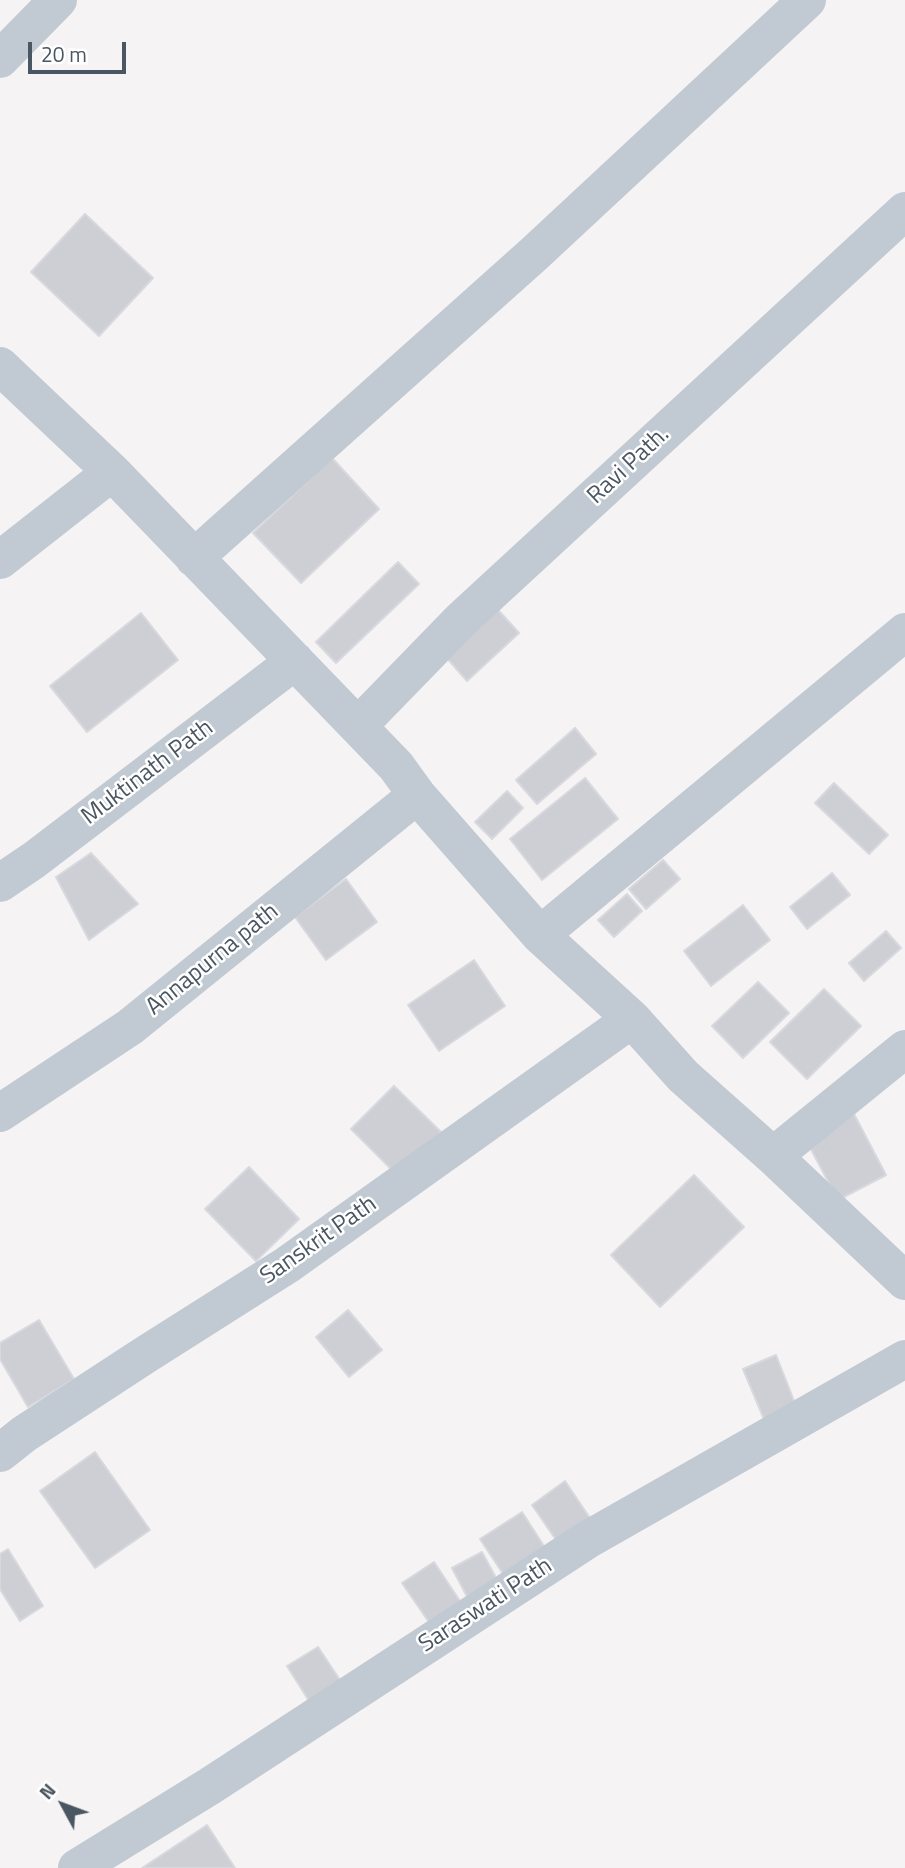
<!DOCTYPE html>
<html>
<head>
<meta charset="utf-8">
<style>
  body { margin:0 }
  #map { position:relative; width:905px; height:1868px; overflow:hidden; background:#f5f3f3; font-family:"Titillium Web",sans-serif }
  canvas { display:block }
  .north { position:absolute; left:28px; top:1770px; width:70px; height:70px; -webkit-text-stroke:5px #fff; paint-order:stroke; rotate:311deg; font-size:19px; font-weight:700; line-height:28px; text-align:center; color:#4a5661 }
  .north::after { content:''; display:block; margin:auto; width:24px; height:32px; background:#4a5661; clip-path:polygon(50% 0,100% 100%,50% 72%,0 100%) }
  .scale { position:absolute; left:28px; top:42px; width:98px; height:32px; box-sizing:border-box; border:4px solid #4a5661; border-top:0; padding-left:9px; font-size:21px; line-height:24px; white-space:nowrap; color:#4a5661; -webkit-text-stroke:5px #fff; paint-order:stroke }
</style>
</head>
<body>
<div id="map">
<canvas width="905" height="1868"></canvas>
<div class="north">N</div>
<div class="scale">20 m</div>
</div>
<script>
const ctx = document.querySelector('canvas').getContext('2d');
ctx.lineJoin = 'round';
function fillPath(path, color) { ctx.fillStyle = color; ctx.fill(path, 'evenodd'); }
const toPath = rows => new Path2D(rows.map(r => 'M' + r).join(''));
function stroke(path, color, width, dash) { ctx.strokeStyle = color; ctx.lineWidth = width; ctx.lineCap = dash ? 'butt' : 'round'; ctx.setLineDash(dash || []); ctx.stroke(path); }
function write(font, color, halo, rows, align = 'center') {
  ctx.font = font + ' "Titillium Web",sans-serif'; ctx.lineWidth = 5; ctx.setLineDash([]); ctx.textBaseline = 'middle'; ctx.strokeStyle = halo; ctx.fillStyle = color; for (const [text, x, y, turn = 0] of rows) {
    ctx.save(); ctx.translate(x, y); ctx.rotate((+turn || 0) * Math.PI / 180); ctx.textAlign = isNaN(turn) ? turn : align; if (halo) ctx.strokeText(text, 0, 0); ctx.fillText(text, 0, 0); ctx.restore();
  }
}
const building = toPath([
  [85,214,153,278,99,336,31,272,85,214],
  [332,458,379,509,301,583,253,533,332,458],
  [398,562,419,584,336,663,316,642,398,562],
  [490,601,519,633,467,681,438,648,490,601],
  [141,613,178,660,87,732,50,686,141,613],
  [575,728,596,754,537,804,516,780,575,728],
  [585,778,618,819,542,880,510,839,585,778],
  [834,783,888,835,869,854,815,803,834,783],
  [507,791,523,808,492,839,475,822,507,791],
  [91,853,138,904,89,940,56,877,91,853],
  [663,860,680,879,646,909,629,889,663,860],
  [832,873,850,895,807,929,790,907,832,873],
  [346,879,377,922,326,960,295,917,346,879],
  [627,894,642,911,614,937,598,920,627,894],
  [743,905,770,940,711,986,684,951,743,905],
  [886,931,901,948,864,981,849,963,886,931],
  [474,960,505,1006,439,1051,408,1005,474,960],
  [758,982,789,1013,743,1058,712,1026,758,982],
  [824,989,861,1026,807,1079,770,1042,824,989],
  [394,1086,441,1132,398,1176,351,1129,394,1086],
  [854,1114,886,1175,838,1200,806,1140,854,1114],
  [249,1167,299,1219,256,1261,205,1209,249,1167],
  [694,1175,744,1227,660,1307,611,1255,694,1175],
  [348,1310,382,1350,349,1377,316,1337,348,1310],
  [39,1320,74,1379,28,1407,0,1359,0,1343,39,1320],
  [776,1355,798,1411,766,1424,743,1369,776,1355],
  [95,1452,150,1530,95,1568,40,1491,95,1452],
  [565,1481,596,1527,563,1550,532,1505,565,1481],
  [522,1512,553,1560,511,1586,480,1539,522,1512],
  [8,1549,43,1606,20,1621,0,1589,0,1554,8,1549],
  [482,1552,501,1587,471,1604,452,1568,482,1552],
  [434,1562,466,1610,435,1631,402,1583,434,1562],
  [318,1647,348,1692,316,1712,287,1666,318,1647],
  [207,1825,235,1868,142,1868,207,1825]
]);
const minor = toPath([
  [0,59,58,0],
  [0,366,112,472,396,766,417,795,540,935,632,1019,683,1076,773,1156,905,1281],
  [194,558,534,254,807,0],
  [0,560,112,472],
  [358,726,461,620,905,211],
  [0,883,34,860,295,661],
  [540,935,905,632],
  [0,1113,130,1027,417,795],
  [773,1156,905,1049],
  [0,1453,24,1434,145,1355,287,1265,632,1019],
  [77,1868,210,1786,587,1540,905,1359]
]);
const streetNames = [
  ["Ravi Path.",629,466,-43],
  ["Muktinath Path",148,773,-37],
  ["Annapurna path",213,960,-39],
  ["Sanskrit Path",319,1241,-35],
  ["Saraswati Path",486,1606,-33]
];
fillPath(building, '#cdcfd5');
stroke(building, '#d7d9de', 2);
stroke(minor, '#c1cad2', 38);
write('24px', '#4a5661', '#fff', streetNames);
</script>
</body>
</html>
